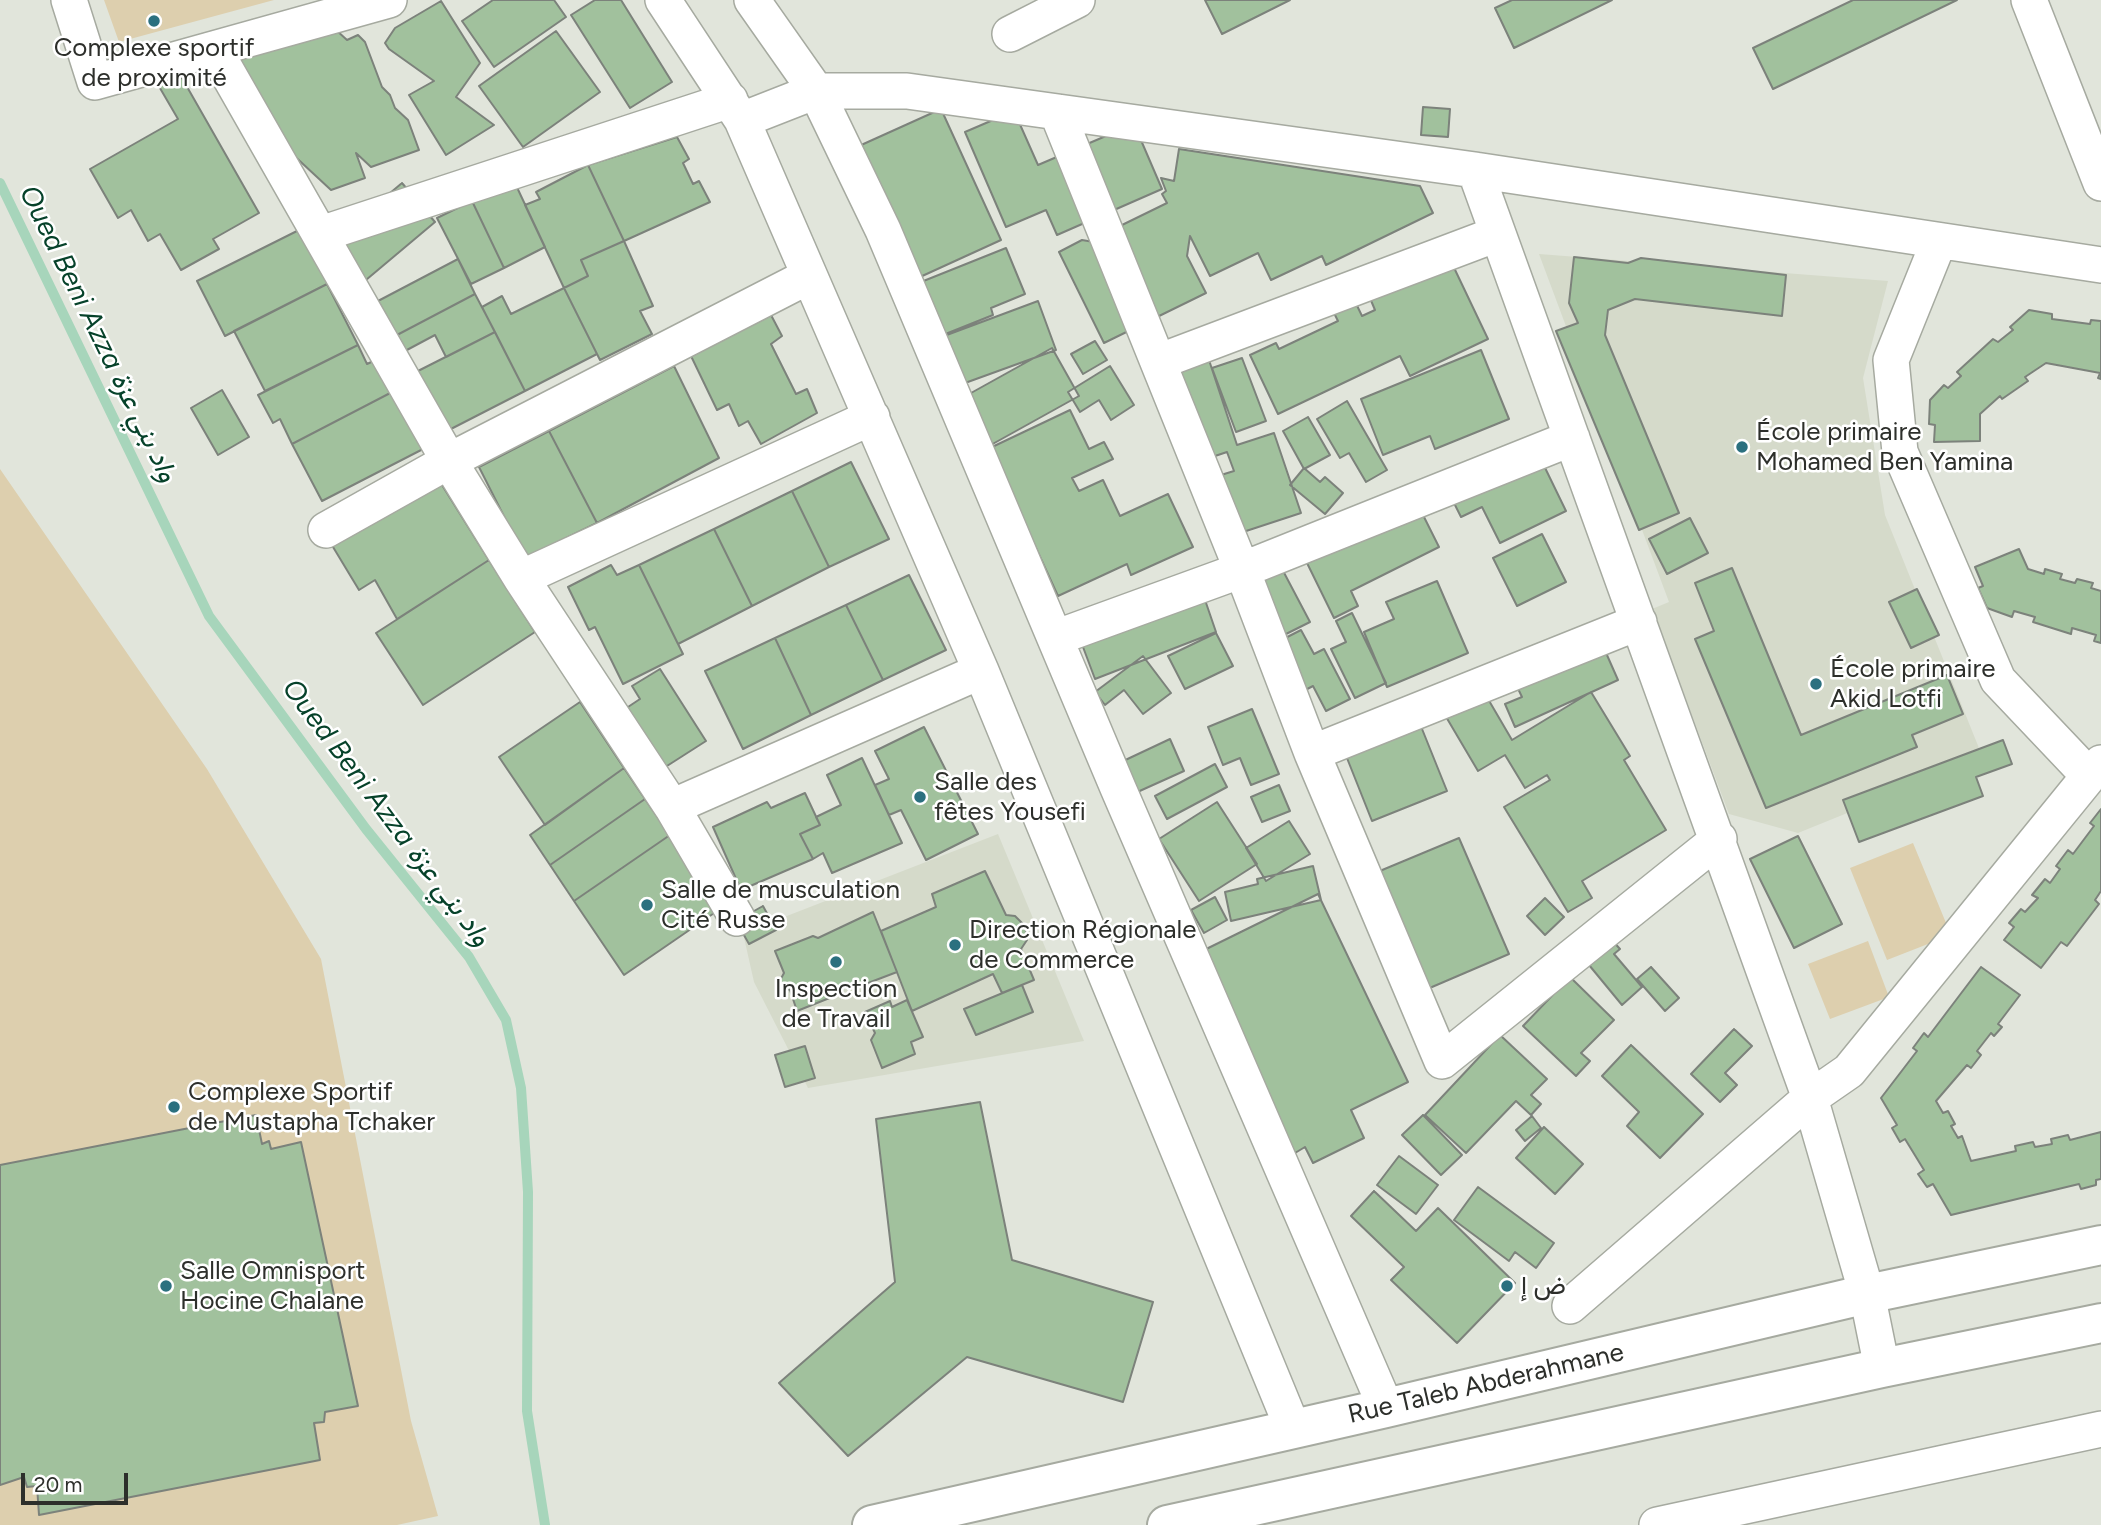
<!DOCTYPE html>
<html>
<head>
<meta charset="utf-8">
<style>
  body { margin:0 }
  #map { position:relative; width:2101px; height:1525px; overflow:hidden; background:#e1e5db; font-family:Figtree,sans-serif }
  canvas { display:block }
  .scale { position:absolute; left:21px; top:1473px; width:107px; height:32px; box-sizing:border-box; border:4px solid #2d2f2b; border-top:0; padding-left:9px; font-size:21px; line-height:24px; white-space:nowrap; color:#2d2f2b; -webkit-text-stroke:5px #fff; paint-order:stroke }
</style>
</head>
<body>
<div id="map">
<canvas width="2101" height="1525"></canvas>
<div class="scale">20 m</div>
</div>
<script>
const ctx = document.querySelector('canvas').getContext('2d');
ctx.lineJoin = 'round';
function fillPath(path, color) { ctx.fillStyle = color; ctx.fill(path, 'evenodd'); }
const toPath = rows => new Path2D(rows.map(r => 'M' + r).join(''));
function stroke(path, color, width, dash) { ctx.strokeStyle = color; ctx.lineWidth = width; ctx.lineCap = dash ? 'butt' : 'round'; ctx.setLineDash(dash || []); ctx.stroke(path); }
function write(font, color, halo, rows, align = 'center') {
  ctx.font = font + ' Figtree,Vazirmatn,sans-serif'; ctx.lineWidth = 5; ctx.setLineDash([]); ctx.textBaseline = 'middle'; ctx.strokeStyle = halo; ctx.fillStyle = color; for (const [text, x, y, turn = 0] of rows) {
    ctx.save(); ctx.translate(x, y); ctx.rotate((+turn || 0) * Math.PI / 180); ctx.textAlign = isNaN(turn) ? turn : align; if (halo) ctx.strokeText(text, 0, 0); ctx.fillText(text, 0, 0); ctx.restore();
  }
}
const built = toPath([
  [1539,254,1888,281,1863,378,1885,515,1983,758,1798,833,1729,814,1652,609,1669,602],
  [998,834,1084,1041,808,1088,754,982,743,933]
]);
const green = toPath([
  [104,0,274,0,119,42],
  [0,469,207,769,321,959,411,1421,438,1516,397,1525,0,1525],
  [1913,843,1951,935,1887,960,1850,868],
  [1868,941,1889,997,1830,1019,1808,964]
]);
const stream = toPath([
  [0,183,209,616,366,829,469,957,506,1020,521,1088,528,1192,527,1411,545,1525]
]);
const building = toPath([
  [493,0,554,0,566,17,494,67,462,21,493,0],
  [595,0,621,0,672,82,630,108,571,15,595,0],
  [1205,0,1290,0,1222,34,1205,0],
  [1512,0,1612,0,1514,48,1495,8,1512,0],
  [1853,0,1957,0,1773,89,1753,48,1853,0],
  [441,1,480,63,456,97,494,125,446,155,409,95,434,81,389,49,385,43,395,28,441,1],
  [335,29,347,40,358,35,365,42,382,87,390,95,395,108,408,120,419,150,371,167,356,153,365,178,331,190,261,125,237,60,335,29],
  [556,31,600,92,523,147,479,86,556,31],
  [178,71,259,213,213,239,219,249,181,270,160,234,148,241,131,210,118,218,90,169,178,119,157,83,178,71],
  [1423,107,1450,109,1448,137,1421,135,1423,107],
  [941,109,1001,240,920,277,859,146,941,109],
  [1014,111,1038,165,1134,124,1162,189,1057,235,1046,210,1006,227,965,132,1014,111],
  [677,137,689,159,683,163,693,184,699,181,710,202,624,241,588,165,677,137],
  [1179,149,1420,186,1433,213,1326,265,1322,256,1271,280,1258,253,1210,276,1190,236,1187,256,1206,293,1104,343,1059,252,1082,240,1117,246,1120,226,1167,203,1162,194,1166,191,1161,178,1174,181,1179,149],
  [588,165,624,241,581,260,588,276,564,288,525,205,540,199,536,192,588,165],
  [514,181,545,247,504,268,472,201,514,181],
  [402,183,435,222,360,285,327,246,402,183],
  [472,201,504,268,471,284,437,218,472,201],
  [303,228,331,282,225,336,197,281,303,228],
  [624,241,653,306,640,311,652,334,600,360,564,288,588,276,581,260,624,241],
  [1006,248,1025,294,991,308,993,315,943,335,921,282,1006,248],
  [1447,253,1488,339,1410,376,1400,356,1278,414,1250,355,1276,343,1279,349,1338,321,1328,301,1350,291,1362,316,1375,310,1367,291,1447,253],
  [1574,257,1628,263,1641,258,1786,275,1782,316,1635,299,1608,310,1605,335,1679,513,1639,530,1556,331,1578,323,1569,303,1574,257],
  [458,259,475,294,397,335,378,301,458,259],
  [327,284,358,345,265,391,234,331,327,284],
  [564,288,597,354,525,391,482,307,502,296,511,314,564,288],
  [475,294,495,332,446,357,435,335,405,351,397,335,475,294],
  [1038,301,1056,350,954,387,936,339,1038,301],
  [2029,310,2052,314,2052,319,2090,324,2091,320,2101,321,2101,379,2098,378,2100,373,2046,363,2025,377,2028,381,2002,399,2000,396,1980,414,1980,441,1934,442,1935,425,1929,424,1930,400,1944,385,1948,388,1961,376,1957,372,1993,339,1998,342,2013,330,2010,327,2029,310],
  [771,315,782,336,771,344,796,394,807,389,817,413,761,444,748,421,739,426,729,404,717,410,691,356,771,315],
  [495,332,525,391,447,431,416,372,495,332],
  [1095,341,1107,360,1083,374,1071,354,1095,341],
  [358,345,367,364,380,358,396,390,292,444,280,419,273,423,258,395,358,345],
  [1052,348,1079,396,980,451,953,403,1052,348],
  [1481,350,1509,419,1435,449,1430,436,1383,455,1361,399,1481,350],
  [1207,354,1237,445,1274,433,1301,513,1240,533,1221,475,1234,471,1227,452,1194,463,1163,369,1207,354],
  [1242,358,1266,421,1236,432,1212,368,1242,358],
  [674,366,719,458,597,523,549,431,674,366],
  [1110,366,1134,405,1111,420,1099,400,1080,412,1068,392,1110,366],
  [222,390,249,437,218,455,191,408,222,390],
  [396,390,425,448,322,501,292,444,396,390],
  [1347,401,1387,470,1366,482,1349,453,1340,458,1317,419,1347,401],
  [1070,410,1089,449,1104,442,1113,459,1072,478,1079,491,1103,480,1120,516,1168,494,1193,547,1131,575,1127,564,1058,596,990,448,1070,410],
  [1308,417,1330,455,1304,469,1283,431,1308,417],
  [549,431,597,523,525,558,479,467,549,431],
  [1532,441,1566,511,1500,543,1482,507,1461,517,1444,483,1532,441],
  [851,462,889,539,829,567,792,491,851,462],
  [1304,468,1320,482,1325,477,1343,493,1325,514,1290,485,1304,468],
  [437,477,489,560,397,619,375,580,359,590,330,542,437,477],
  [792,491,829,567,752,606,714,529,792,491],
  [1419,507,1439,547,1351,591,1358,606,1334,618,1307,563,1419,507],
  [1690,518,1708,553,1667,574,1649,539,1690,518],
  [714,529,752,606,678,644,639,565,714,529],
  [1542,534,1566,582,1517,606,1493,558,1542,534],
  [1271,548,1310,622,1268,643,1230,570,1271,548],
  [2019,549,2028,569,2044,574,2045,569,2062,574,2060,579,2075,583,2077,579,2093,583,2091,588,2101,591,2101,643,2094,641,2096,635,2072,628,2071,634,2033,622,2035,617,2014,611,2012,617,1987,608,1978,588,1983,586,1975,567,2019,549],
  [489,560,535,632,423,705,376,633,489,560],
  [611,565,617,575,639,565,683,654,623,684,595,627,589,630,568,587,611,565],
  [1732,568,1801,735,1947,675,1963,714,1912,735,1917,747,1766,808,1695,639,1714,631,1695,583,1732,568],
  [909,575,946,650,883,680,846,605,909,575],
  [1437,581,1468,653,1387,687,1364,632,1394,619,1386,602,1437,581],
  [1917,589,1939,635,1911,648,1889,602,1917,589],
  [1204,597,1216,632,1095,679,1077,631,1204,597],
  [846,605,883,680,811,715,775,638,846,605],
  [1352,613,1386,683,1355,698,1331,649,1346,642,1336,621,1352,613],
  [1301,630,1314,654,1324,649,1350,699,1326,711,1313,686,1288,699,1262,650,1301,630],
  [1216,633,1233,666,1185,689,1168,656,1216,633],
  [1599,637,1618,680,1515,727,1505,704,1522,697,1512,676,1599,637],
  [775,638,811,715,743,749,705,671,775,638],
  [1143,656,1171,693,1143,714,1124,690,1105,705,1095,692,1143,656],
  [660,669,706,741,656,773,619,713,640,699,632,686,660,669],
  [1481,687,1512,740,1591,692,1630,756,1624,760,1666,830,1582,881,1592,898,1568,912,1504,807,1550,780,1547,775,1525,788,1505,755,1478,771,1442,710,1481,687],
  [580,702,624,768,545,825,499,757,580,702],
  [1252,709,1279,774,1251,785,1240,758,1223,765,1208,727,1252,709],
  [1416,714,1447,791,1372,821,1341,743,1416,714],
  [924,727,978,834,926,860,901,810,889,815,875,785,889,779,875,751,924,727],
  [1170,739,1184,771,1133,794,1119,763,1170,739],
  [2003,740,2012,764,1976,777,1983,796,1859,842,1843,800,2003,740],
  [862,758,902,843,832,873,823,853,813,859,800,834,820,825,816,817,841,805,827,775,862,758],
  [1215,764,1227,787,1167,819,1155,796,1215,764],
  [624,768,645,799,550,865,530,835,624,768],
  [1279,785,1290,811,1262,822,1251,797,1279,785],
  [805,793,820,825,800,834,813,859,741,890,713,827,767,802,771,808,805,793],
  [645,799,670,835,574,901,550,865,645,799],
  [1217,802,1257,864,1199,901,1159,839,1217,802],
  [2101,809,2101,891,2095,900,2099,904,2067,946,2061,942,2041,968,2004,940,2014,927,2009,923,2021,909,2025,912,2038,898,2032,895,2045,879,2050,883,2060,869,2056,866,2068,850,2073,854,2094,826,2090,823,2101,809],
  [1289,821,1310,854,1266,881,1246,848,1289,821],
  [670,835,720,909,624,975,574,901,670,835],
  [1798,836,1842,924,1794,948,1750,859,1798,836],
  [1459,838,1509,954,1425,990,1375,873,1459,838],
  [1313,866,1321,900,1231,921,1225,892,1258,884,1257,879,1313,866],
  [985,871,1006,915,1015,916,1026,927,1027,940,1021,949,1034,980,1002,993,993,974,912,1011,881,931,936,907,932,894,985,871],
  [1318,894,1408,1082,1351,1110,1364,1138,1313,1163,1305,1147,1295,1153,1267,1096,1188,958,1318,894],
  [1215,897,1227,920,1204,933,1191,910,1215,897],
  [1545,898,1564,917,1545,935,1527,916,1545,898],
  [763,906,776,930,749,944,736,921,763,906],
  [873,912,897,972,855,988,853,983,835,989,837,995,797,1011,790,990,778,984,784,973,775,951,813,936,818,938,873,912],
  [1600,927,1620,949,1614,954,1642,987,1622,1005,1575,948,1600,927],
  [1651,967,1679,998,1665,1011,1637,979,1651,967],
  [1981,967,2020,995,1998,1024,2002,1027,1994,1036,1991,1033,1977,1051,1981,1055,1971,1068,1967,1065,1936,1101,1943,1113,1948,1111,1955,1124,1951,1126,1958,1138,1962,1136,1971,1161,2016,1151,2015,1146,2033,1142,2035,1147,2052,1144,2051,1139,2068,1135,2070,1140,2101,1132,2101,1179,2096,1180,2096,1185,2081,1189,2079,1184,1951,1215,1933,1184,1927,1187,1918,1174,1924,1170,1905,1139,1900,1142,1892,1128,1897,1125,1881,1098,1917,1051,1913,1048,1924,1033,1928,1037,1981,967],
  [1570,977,1614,1020,1581,1053,1590,1061,1576,1076,1523,1026,1570,977],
  [1022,985,1033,1012,976,1035,964,1009,1022,985],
  [907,1000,923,1037,911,1042,915,1054,882,1068,871,1040,875,1033,865,1012,890,1001,892,1007,907,1000],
  [1734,1029,1752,1046,1725,1073,1737,1085,1720,1102,1691,1074,1734,1029],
  [1500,1035,1547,1079,1531,1095,1541,1104,1531,1115,1516,1101,1466,1153,1425,1115,1500,1035],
  [1631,1045,1703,1114,1660,1158,1627,1126,1639,1112,1602,1076,1631,1045],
  [805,1046,815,1078,785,1087,775,1055,805,1046],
  [980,1102,1012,1260,1153,1302,1123,1402,967,1357,848,1456,779,1383,895,1282,876,1119,980,1102],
  [256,1115,262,1144,269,1141,271,1149,301,1142,358,1406,325,1412,324,1422,314,1423,320,1460,39,1515,37,1486,27,1487,24,1477,0,1485,0,1165,256,1115],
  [1423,1115,1462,1155,1441,1175,1402,1135,1423,1115],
  [1532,1116,1541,1128,1525,1141,1516,1130,1532,1116],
  [1544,1127,1583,1164,1555,1194,1516,1158,1544,1127],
  [1399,1156,1438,1185,1416,1214,1377,1185,1399,1156],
  [1478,1187,1554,1243,1536,1268,1515,1252,1509,1261,1454,1220,1478,1187],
  [1374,1191,1416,1231,1438,1208,1515,1283,1457,1343,1391,1280,1404,1267,1351,1216,1374,1191]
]);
const minor = toPath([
  [69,0,95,82,389,0],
  [663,0,742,120,981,671,1293,1429],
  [752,0,816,91,883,230,1118,788,1386,1408],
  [2029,0,2101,183],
  [1010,34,1077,0],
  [214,49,449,461,521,578,672,807,737,918],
  [1057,112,1242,570,1312,753,1442,1061,1719,839],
  [742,120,816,91,907,91,1475,170,2101,265],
  [1475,170,1810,1098,1867,1294,1882,1368],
  [321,234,730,100],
  [1939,241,1891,360,1900,452,1998,680,2089,776,2101,763],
  [1158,362,1497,234],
  [326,530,449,461,809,276],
  [521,578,872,417],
  [1055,638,1242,570,1572,438],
  [1312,753,1639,622],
  [672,807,981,671],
  [1570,1306,1810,1098,1849,1071,2089,776],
  [1657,1525,2101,1429]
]);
const major = toPath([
  [872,1525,1386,1408,1867,1294,2101,1245],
  [1167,1525,1882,1368,2101,1323]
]);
const markers = [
  [154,21,7,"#2b707f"],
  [1742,447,7,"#2b707f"],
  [1816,684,7,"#2b707f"],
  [920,797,7,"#2b707f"],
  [647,905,7,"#2b707f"],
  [955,945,7,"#2b707f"],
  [836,962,7,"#2b707f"],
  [174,1107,7,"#2b707f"],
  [166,1286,7,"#2b707f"],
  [1507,1286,7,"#2b707f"]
];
const poiNames = [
  ["Complexe sportif",154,48,"center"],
  ["de proximité",154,78,"center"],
  ["École primaire",1756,432],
  ["Mohamed Ben Yamina",1756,462],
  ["École primaire",1830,669],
  ["Akid Lotfi",1830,699],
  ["Salle des",934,782],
  ["fêtes Yousefi",934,812],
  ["Salle de musculation",661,890],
  ["Cité Russe",661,920],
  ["Direction Régionale",969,930],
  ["de Commerce",969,960],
  ["Inspection",836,989,"center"],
  ["de Travail",836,1019,"center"],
  ["Complexe Sportif",188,1092],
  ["de Mustapha Tchaker",188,1122],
  ["Salle Omnisport",180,1271],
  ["Hocine Chalane",180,1301],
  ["ض إ",1521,1286]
];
const streetNames = [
  ["Rue Taleb Abderahmane",1486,1384,-13]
];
const waterNames = [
  ["Oued Beni Azza واد بني عزة",98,334,64],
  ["Oued Beni Azza واد بني عزة",386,813,53]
];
fillPath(built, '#d5daca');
fillPath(green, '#ddcfae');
stroke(stream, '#a7d5bb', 10);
fillPath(building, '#a1c19d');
stroke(building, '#7c827b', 2);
stroke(minor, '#a6aaa0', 38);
stroke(major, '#a6aaa0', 42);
stroke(minor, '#fff', 35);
stroke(major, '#fff', 38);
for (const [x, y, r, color] of markers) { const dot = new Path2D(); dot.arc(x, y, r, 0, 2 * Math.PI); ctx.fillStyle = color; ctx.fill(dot); stroke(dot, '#fff', 2.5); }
write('26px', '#2d2f2b', '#fff', poiNames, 'left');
write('26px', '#2d2f2b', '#fff', streetNames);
write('italic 28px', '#06422a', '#fff', waterNames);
</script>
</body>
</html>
